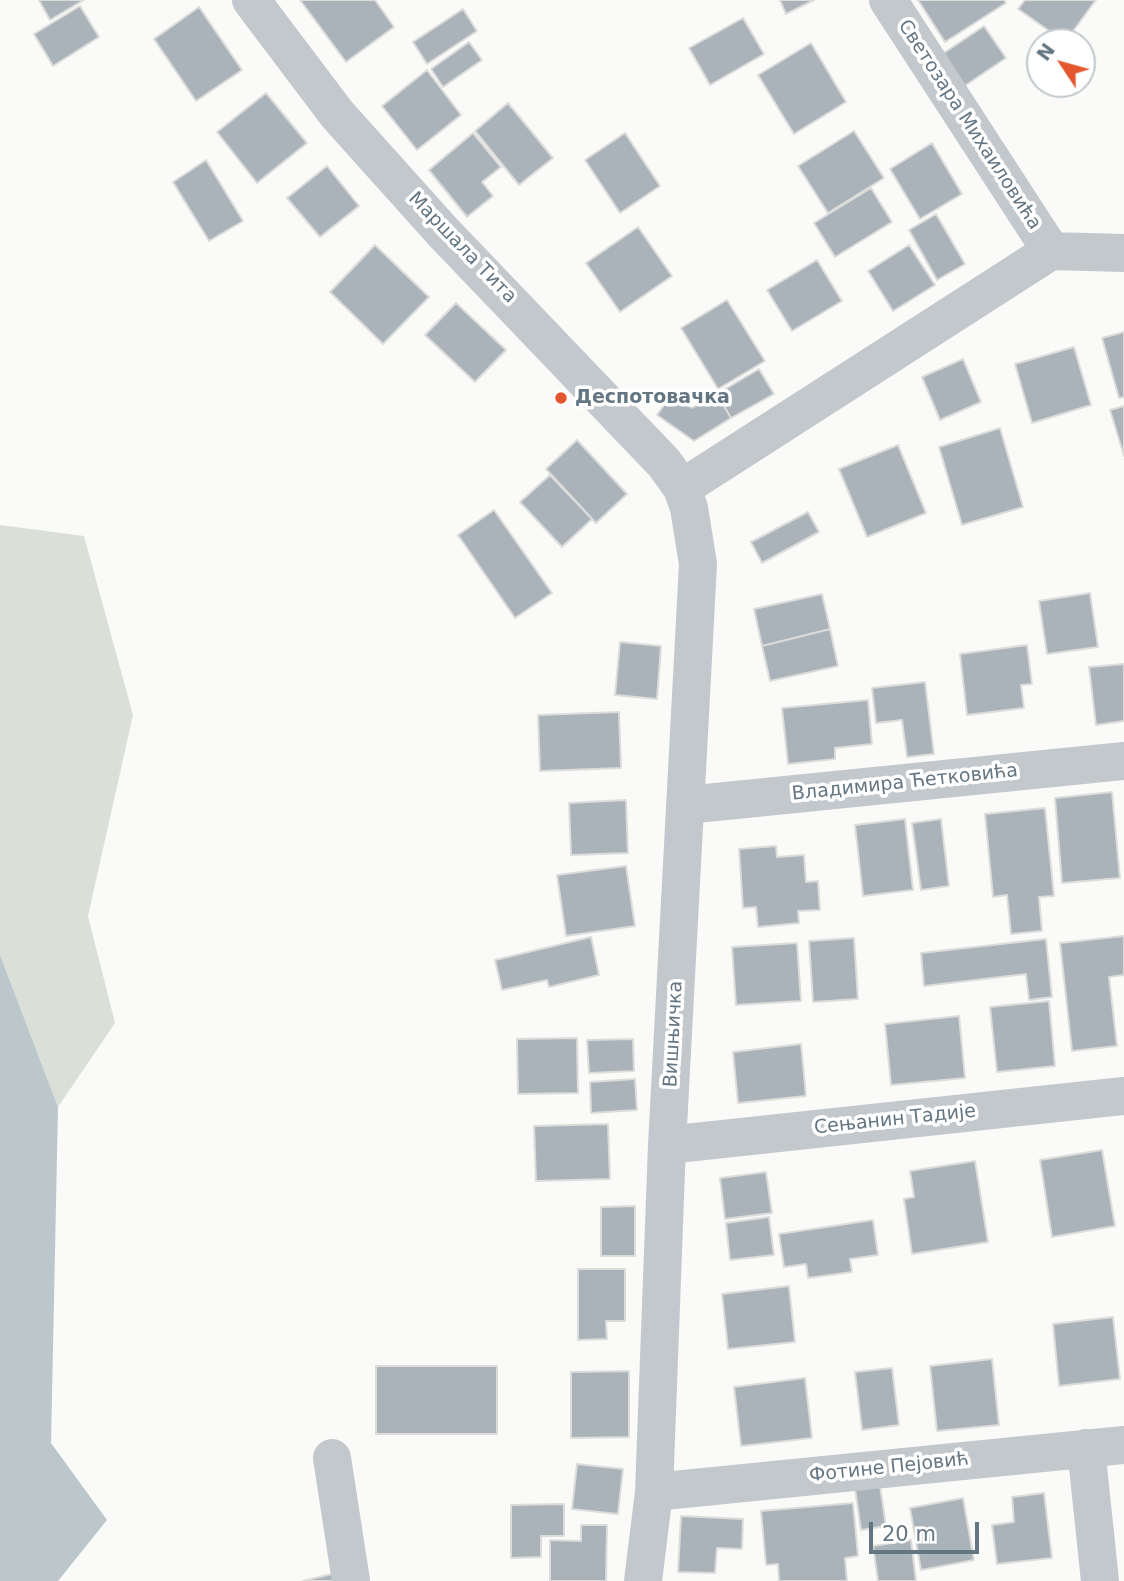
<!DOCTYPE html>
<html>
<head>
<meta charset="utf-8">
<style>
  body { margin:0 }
  #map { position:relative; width:1124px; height:1581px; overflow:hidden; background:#fafaf8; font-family:"DejaVu Sans",sans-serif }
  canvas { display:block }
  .north { position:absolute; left:1026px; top:28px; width:70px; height:70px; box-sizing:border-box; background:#fff; border:2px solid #c1c8cd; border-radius:50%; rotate:306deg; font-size:19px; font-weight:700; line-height:28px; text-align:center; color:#657683 }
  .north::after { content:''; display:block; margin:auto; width:24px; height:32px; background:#e4572e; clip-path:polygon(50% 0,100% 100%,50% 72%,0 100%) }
  .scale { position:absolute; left:869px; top:1522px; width:110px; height:32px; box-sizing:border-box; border:4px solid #657683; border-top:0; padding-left:9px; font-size:21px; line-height:24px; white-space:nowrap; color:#657683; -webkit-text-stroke:5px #fff; paint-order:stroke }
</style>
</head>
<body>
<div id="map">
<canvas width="1124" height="1581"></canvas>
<div class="north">N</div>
<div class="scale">20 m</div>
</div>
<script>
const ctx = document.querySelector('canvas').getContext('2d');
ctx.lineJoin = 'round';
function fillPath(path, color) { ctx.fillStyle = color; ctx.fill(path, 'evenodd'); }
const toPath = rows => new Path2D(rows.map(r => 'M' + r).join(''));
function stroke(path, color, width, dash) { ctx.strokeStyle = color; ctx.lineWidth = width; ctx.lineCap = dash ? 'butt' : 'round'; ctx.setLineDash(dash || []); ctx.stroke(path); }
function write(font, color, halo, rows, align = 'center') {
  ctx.font = font + ' "DejaVu Sans",sans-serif'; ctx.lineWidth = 7; ctx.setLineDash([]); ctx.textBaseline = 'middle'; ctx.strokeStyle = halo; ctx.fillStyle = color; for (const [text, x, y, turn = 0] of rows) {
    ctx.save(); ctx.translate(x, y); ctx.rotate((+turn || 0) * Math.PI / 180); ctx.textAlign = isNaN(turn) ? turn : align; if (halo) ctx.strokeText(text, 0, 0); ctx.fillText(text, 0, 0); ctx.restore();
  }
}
const green = toPath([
  [0,525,84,536,133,715,88,916,115,1023,58,1107,0,955]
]);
const water = toPath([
  [0,955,58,1107,51,1443,107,1520,58,1581,0,1581]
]);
const building = toPath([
  [39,0,84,0,50,20,39,0],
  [300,0,375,0,394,27,346,62,300,0],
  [780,0,814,0,786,14,780,0],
  [918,0,1004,0,1006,3,945,42,918,0],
  [1025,0,1096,0,1065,42,1018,9,1025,0],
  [80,6,99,37,53,66,34,34,80,6],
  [199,7,242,70,196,101,154,39,199,7],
  [463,9,477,31,427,64,413,42,463,9],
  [743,18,764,54,710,85,689,48,743,18],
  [984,26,1006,58,960,89,938,57,984,26],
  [469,42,482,60,443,87,431,69,469,42],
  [811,43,846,102,794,134,758,75,811,43],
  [427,70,461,115,417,150,382,106,427,70],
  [266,93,307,143,257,183,217,132,266,93],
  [508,103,553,158,519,185,475,131,508,103],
  [854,131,884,178,828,213,798,166,854,131],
  [473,133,501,167,482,182,493,196,467,217,429,170,473,133],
  [625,133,660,186,620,213,585,160,625,133],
  [932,143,962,194,920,219,890,169,932,143],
  [206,160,243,221,209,241,173,182,206,160],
  [327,166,359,206,320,237,287,198,327,166],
  [871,188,892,222,835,257,814,223,871,188],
  [936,214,965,264,937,280,909,230,936,214],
  [638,227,672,276,620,312,586,263,638,227],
  [375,245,429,297,383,344,330,292,375,245],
  [909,245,935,285,893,311,868,271,909,245],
  [817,260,842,301,792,331,767,290,817,260],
  [727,300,765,361,718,389,681,328,727,300],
  [456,303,506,350,475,382,425,335,456,303],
  [1124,332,1124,397,1119,398,1102,338,1124,332],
  [1074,347,1091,405,1032,423,1015,364,1074,347],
  [963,359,981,402,940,420,922,377,963,359],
  [759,369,774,394,731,418,717,394,759,369],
  [672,394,692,408,717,394,731,418,694,441,657,415,672,394],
  [1124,406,1124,456,1110,410,1124,406],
  [1000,428,1023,507,962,525,939,447,1000,428],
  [577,440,627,494,596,523,546,469,577,440],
  [898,445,926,513,867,537,839,469,898,445],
  [550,475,592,519,562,547,520,502,550,475],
  [494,510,552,593,515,618,458,535,494,510],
  [808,512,819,532,762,563,751,542,808,512],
  [1090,593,1098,647,1047,654,1039,601,1090,593],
  [822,594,830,629,762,646,754,609,822,594],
  [830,629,838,666,770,681,762,646,830,629],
  [620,642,661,646,657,699,615,695,620,642],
  [1027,645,1032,684,1021,685,1024,708,967,715,960,654,1027,645],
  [1124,664,1124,721,1096,725,1089,667,1124,664],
  [925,682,934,754,907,757,902,720,876,723,872,688,925,682],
  [868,700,872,744,835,748,835,759,788,764,782,708,868,700],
  [619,712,621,768,540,771,538,715,619,712],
  [1112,792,1120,878,1062,883,1055,798,1112,792],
  [626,800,628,853,571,855,569,803,626,800],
  [1045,808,1054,896,1039,897,1042,931,1011,934,1007,895,993,897,985,814,1045,808],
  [905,819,913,890,863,896,855,825,905,819],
  [941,819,949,886,921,890,912,823,941,819],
  [776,846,777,857,804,855,806,882,818,881,820,910,798,911,799,923,758,927,756,907,743,908,739,849,776,846],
  [626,866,635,926,566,936,557,875,626,866],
  [1124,936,1124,975,1109,977,1117,1046,1072,1051,1060,943,1124,936],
  [591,937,599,975,549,987,547,980,502,990,495,960,591,937],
  [854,938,858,999,813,1002,809,941,854,938],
  [1046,939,1052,997,1029,1000,1026,974,924,986,921,953,1046,939],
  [797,943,801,1001,736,1005,732,947,797,943],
  [1049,1001,1055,1066,997,1072,990,1007,1049,1001],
  [959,1016,965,1078,891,1085,885,1024,959,1016],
  [577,1038,578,1093,518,1094,517,1039,577,1038],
  [633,1039,634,1071,589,1073,587,1040,633,1039],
  [801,1044,806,1096,738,1103,733,1052,801,1044],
  [635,1079,637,1110,591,1113,590,1082,635,1079],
  [608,1124,610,1179,536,1181,534,1126,608,1124],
  [1102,1150,1115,1226,1052,1237,1040,1160,1102,1150],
  [975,1161,988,1242,912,1254,904,1199,914,1197,910,1171,975,1161],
  [766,1172,772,1213,725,1219,720,1178,766,1172],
  [635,1206,635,1256,601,1256,601,1207,635,1206],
  [769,1217,774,1255,730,1260,726,1223,769,1217],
  [873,1220,878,1255,850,1259,852,1272,808,1278,806,1264,784,1267,779,1234,873,1220],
  [578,1269,625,1269,625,1321,606,1321,607,1339,578,1340,578,1269],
  [789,1286,795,1342,728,1349,722,1294,789,1286],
  [1113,1317,1120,1379,1059,1386,1053,1324,1113,1317],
  [992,1359,999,1425,937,1431,930,1366,992,1359],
  [376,1366,497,1366,497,1434,376,1434,376,1366],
  [892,1368,899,1425,862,1430,855,1372,892,1368],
  [629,1371,629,1437,571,1438,571,1372,629,1371],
  [805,1378,812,1438,741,1446,734,1387,805,1378],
  [577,1464,623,1469,618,1514,572,1509,577,1464],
  [880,1486,886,1526,861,1530,855,1489,880,1486],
  [1044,1493,1052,1558,997,1564,992,1525,1014,1522,1012,1497,1044,1493],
  [963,1498,974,1560,921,1570,910,1508,963,1498],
  [853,1503,858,1556,845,1558,847,1581,779,1581,778,1564,766,1565,761,1511,853,1503],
  [564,1504,564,1536,541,1536,541,1557,511,1558,511,1505,564,1504],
  [681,1516,743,1519,742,1549,717,1548,715,1573,678,1572,681,1516],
  [581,1525,607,1525,606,1581,550,1581,550,1540,581,1541,581,1525],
  [911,1540,916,1581,878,1581,873,1546,911,1540],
  [332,1574,334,1581,303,1581,332,1574]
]);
const minor = toPath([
  [251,0,337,114,442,231,664,463,682,488,689,508,698,564,667,1145,654,1492,643,1581],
  [888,0,1051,251],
  [682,488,1051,251,1124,253],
  [686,805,1124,761],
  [667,1145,1124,1096],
  [1086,1448,1100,1581],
  [332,1458,351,1581],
  [654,1492,1124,1445]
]);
const markers = [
  [561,398,7,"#e4572e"]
];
const streetNames = [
  ["Светозара Михаиловића",969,125,57],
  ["Маршала Тита",462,248,46],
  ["Владимира Ћетковића",905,783,-6],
  ["Вишњичка",674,1034,-87],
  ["Сењанин Тадије",895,1120,-6],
  ["Фотине Пејовић",889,1468,-6]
];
const poiNames = [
  ["Деспотовачка",575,398]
];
fillPath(green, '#dadfd7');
fillPath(water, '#bbc7cb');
fillPath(building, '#aab3b9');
stroke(building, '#dcdcda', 2);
stroke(minor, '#c3c8cc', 38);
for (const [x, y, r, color] of markers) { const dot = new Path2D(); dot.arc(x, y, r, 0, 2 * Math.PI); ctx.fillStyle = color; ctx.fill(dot); stroke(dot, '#fff', 2.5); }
write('19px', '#657683', '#fff', streetNames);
write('bold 19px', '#657683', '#fff', poiNames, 'left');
</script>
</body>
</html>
